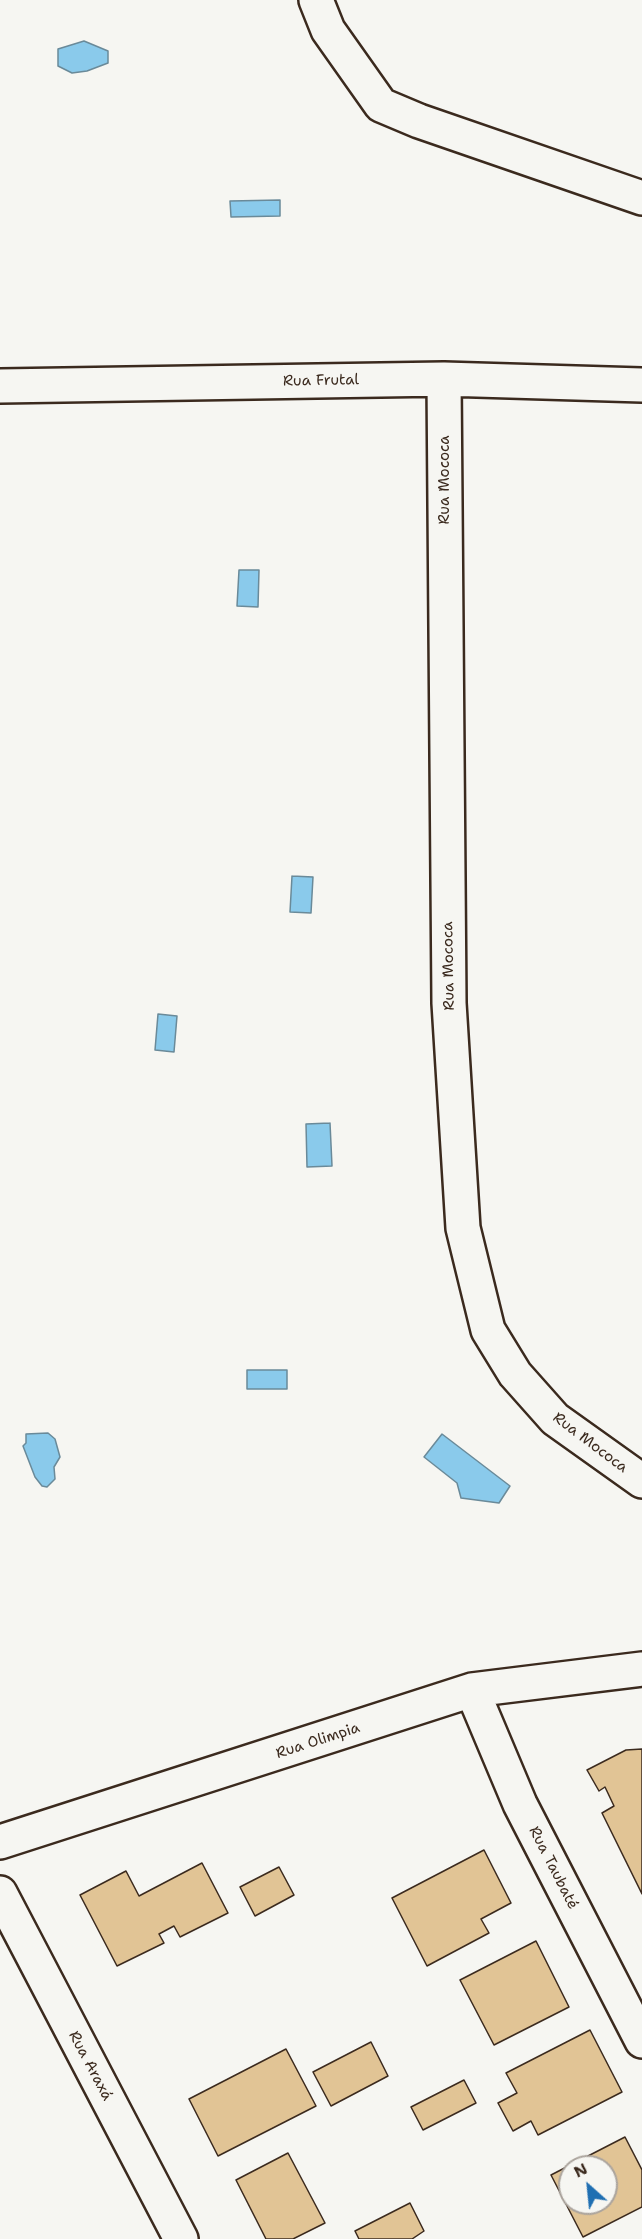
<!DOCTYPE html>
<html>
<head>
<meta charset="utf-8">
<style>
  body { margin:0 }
  #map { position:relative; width:642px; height:2239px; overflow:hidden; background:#f6f6f2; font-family:"Shantell Sans",sans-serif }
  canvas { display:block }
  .north { position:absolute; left:558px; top:2155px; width:60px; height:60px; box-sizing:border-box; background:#f6f6f2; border:2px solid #aba49d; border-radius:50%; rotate:333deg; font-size:16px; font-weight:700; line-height:24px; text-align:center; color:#3b2a1e }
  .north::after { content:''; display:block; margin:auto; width:21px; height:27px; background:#1f6fb2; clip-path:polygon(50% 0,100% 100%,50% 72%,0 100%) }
</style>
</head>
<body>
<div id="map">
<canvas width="642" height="2239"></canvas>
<div class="north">N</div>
</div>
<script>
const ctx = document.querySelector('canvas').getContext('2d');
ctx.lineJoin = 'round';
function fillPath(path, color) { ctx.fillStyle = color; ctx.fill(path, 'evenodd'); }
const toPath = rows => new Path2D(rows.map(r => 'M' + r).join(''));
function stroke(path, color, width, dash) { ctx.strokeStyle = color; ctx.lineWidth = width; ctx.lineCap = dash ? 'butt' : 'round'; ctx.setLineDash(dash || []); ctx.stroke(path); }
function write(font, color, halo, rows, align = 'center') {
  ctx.font = font + ' "Shantell Sans",sans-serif'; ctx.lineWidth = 4.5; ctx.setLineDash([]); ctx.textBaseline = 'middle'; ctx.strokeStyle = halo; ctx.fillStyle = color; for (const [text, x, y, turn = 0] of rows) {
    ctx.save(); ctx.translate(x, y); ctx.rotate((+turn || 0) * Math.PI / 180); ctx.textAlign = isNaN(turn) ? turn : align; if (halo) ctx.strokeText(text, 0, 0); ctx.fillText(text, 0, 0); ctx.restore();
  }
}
const water = toPath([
  [84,41,108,51,108,63,87,71,72,73,58,66,58,49,84,41],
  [280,200,280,216,231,217,230,201,280,200],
  [239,570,259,570,258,607,237,606,239,570],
  [292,876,313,877,311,913,290,912,292,876],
  [158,1014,177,1016,174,1052,155,1050,158,1014],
  [330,1123,332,1166,307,1167,306,1124,330,1123],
  [247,1370,287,1370,287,1389,247,1389,247,1370],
  [48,1433,55,1439,60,1457,54,1467,55,1479,47,1487,42,1486,35,1477,23,1446,26,1443,26,1434,48,1433],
  [442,1434,510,1486,499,1503,461,1498,457,1483,424,1457,442,1434]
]);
const building = toPath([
  [642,1749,642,1894,602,1813,614,1806,605,1787,599,1791,587,1770,626,1750,642,1749],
  [484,1850,511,1903,481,1919,489,1933,427,1966,392,1898,484,1850],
  [202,1863,228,1913,180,1937,174,1926,159,1934,164,1943,117,1966,80,1895,126,1871,139,1896,202,1863],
  [279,1867,294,1895,255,1916,240,1887,279,1867],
  [536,1941,569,2007,494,2045,460,1980,536,1941],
  [590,2030,622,2092,538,2135,531,2121,513,2131,498,2103,517,2093,506,2073,590,2030],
  [371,2042,388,2076,331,2106,313,2072,371,2042],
  [286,2049,316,2106,218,2156,189,2099,286,2049],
  [464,2080,476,2103,423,2130,411,2107,464,2080],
  [625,2137,642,2170,642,2207,583,2237,551,2175,625,2137],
  [570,2167,606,2167,606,2203,570,2203,570,2167],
  [288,2153,325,2223,293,2239,266,2239,236,2180,288,2153],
  [410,2203,424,2231,412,2239,359,2239,355,2231,410,2203]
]);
const minor = toPath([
  [316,0,328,30,381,105,419,121,642,198],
  [444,379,449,1003,463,1228,488,1330,515,1374,555,1419,642,1481],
  [0,386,444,379,642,385],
  [472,1690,520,1804,642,2041],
  [0,1842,472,1690,642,1669],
  [0,1893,181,2239]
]);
const streetNames = [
  ["Rua Frutal",321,381,-1],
  ["Rua Mococa",445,480,-90],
  ["Rua Mococa",449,966,-91],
  ["Rua Mococa",590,1443,37],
  ["Rua Olimpia",318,1741,-18],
  ["Rua Taubaté",553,1868,63],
  ["Rua Araxá",90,2066,62]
];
fillPath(water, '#8acaeb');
stroke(water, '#6a8a99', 1.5);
fillPath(building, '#e1c495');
stroke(building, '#3b2a1e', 1.5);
stroke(minor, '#3b2a1e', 38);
stroke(minor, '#f6f6f2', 33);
write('15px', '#3b2a1e', '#f6f6f2', streetNames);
</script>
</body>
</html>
